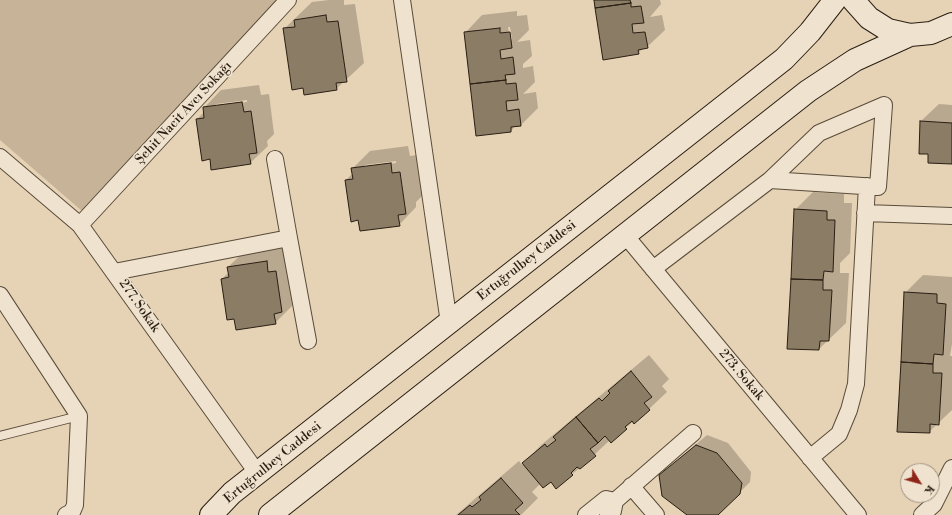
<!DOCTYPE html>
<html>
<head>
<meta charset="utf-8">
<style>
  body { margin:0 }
  #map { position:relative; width:952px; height:515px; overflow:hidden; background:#e6d2b4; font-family:"Libre Bodoni",serif }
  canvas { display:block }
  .north { position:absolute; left:900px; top:463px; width:40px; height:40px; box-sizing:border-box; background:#efe2ce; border:1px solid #a09483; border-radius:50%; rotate:127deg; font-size:11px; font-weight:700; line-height:16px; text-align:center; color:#291e12 }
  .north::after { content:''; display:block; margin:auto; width:14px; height:18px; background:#8f2418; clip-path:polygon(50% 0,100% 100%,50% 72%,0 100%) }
</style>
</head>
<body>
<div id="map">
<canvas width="952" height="515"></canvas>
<div class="north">K</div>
</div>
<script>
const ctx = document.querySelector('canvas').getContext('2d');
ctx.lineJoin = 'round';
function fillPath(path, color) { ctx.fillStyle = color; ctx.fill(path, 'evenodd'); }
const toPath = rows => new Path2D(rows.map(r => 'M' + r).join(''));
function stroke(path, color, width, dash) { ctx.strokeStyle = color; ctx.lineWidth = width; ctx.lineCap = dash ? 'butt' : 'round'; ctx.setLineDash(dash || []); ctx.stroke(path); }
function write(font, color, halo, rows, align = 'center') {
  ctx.font = font + ' "Libre Bodoni",serif'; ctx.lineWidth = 3.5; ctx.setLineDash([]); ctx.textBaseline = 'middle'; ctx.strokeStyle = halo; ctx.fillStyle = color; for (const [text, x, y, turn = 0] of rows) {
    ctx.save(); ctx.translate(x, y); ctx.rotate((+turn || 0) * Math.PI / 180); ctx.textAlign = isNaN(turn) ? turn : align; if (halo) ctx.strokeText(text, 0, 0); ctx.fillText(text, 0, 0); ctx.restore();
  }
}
const green = toPath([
  [0,0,277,0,82,211,0,140]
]);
const shadow = toPath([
  [329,0,344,0,344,5,355,4,364,63,336,89,284,29,312,2],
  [595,0,660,0,661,4,650,17,662,15,665,30,647,47,643,48,638,53],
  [517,11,517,16,527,15,529,30,517,42,530,40,532,56,523,64,523,68,533,66,535,82,523,94,536,92,538,108,521,125,516,125,511,131,477,135,465,33,482,15],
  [508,27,510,27,512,39,510,41],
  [259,85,261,95,269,94,274,134,267,141,268,146,250,163,211,158,197,119,204,112,204,108,221,90],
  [247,100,247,102,214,107,216,104],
  [939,104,952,105,952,163,929,153,921,121],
  [408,146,410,156,417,155,423,195,416,202,416,207,399,225,359,219,346,180,353,173,352,169,370,151],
  [396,161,396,163,363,168,365,165],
  [813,192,844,194,844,203,852,203,850,253,840,263,840,273,849,273,846,323,819,349,795,210],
  [284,244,299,294,292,301,292,306,275,323,235,318,222,279,229,272,228,267,246,250],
  [923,275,952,277,952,344,950,356,952,356,952,410,929,432,905,293],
  [649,355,669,379,662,386,667,392,649,409,610,440,580,468,572,474,540,484,532,492,538,498,521,515,456,515,519,461,522,465,540,446],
  [707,435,728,443,751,472,750,482,717,515,689,515,660,475]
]);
const building = toPath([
  [594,0,630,0,631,3,595,8,594,0],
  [631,3,631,7,641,6,644,23,632,24,633,33,645,32,648,48,638,50,639,54,603,60,595,8,631,3],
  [326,15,327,22,338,21,347,82,336,83,337,90,304,95,303,88,292,90,283,28,295,27,294,20,326,15],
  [500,28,500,33,510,32,512,48,500,50,501,59,513,57,515,74,505,75,506,80,470,84,464,32,500,28],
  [506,80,506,84,516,83,518,100,506,101,507,111,519,109,521,126,511,127,511,132,476,136,470,84,506,80],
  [242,102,244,112,251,111,257,153,249,154,251,164,211,170,210,159,202,161,196,119,204,118,203,107,242,102],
  [920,121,952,123,952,164,928,163,928,154,919,154,920,121],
  [391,163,392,173,400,172,406,214,398,215,400,226,360,231,358,220,351,222,345,180,353,179,351,168,391,163],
  [794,209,827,211,827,220,835,220,833,272,824,271,823,280,791,279,794,209],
  [267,261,268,272,276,271,282,312,274,314,276,324,236,330,234,319,227,320,221,279,229,277,227,267,267,261],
  [791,279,823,280,823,290,832,290,829,341,820,341,819,350,787,349,791,279],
  [904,292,937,294,937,303,946,304,943,355,934,354,933,364,901,362,904,292],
  [901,362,933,364,933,373,942,373,939,425,930,424,930,433,897,432,901,362],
  [631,371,652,397,644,403,650,410,634,424,632,421,625,427,627,429,611,443,605,436,598,443,576,417,599,398,602,401,610,393,608,391,631,371],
  [576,417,598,443,590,449,596,456,580,469,577,467,571,473,573,475,556,489,551,482,543,488,522,463,545,444,547,447,556,440,553,437,576,417],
  [696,445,717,453,742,483,740,494,718,515,687,515,662,496,659,475,696,445],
  [501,478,523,503,515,510,520,515,458,515,470,505,472,507,481,500,479,497,501,478]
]);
const lane = toPath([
  [0,436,79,416]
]);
const street = toPath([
  [402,0,449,323],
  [0,157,80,225,258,474],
  [865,213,952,216],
  [80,225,288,0],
  [625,235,858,515],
  [289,238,308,341],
  [653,269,770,180,878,187,884,105,819,133,770,180],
  [114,272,289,238,275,159],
  [0,295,79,416,75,505,72,512,66,515],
  [810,458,839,434,849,410,856,384,867,186],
  [631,486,656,515],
  [615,501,693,433],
  [586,515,606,499,615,501,613,511,608,515],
  [922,515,934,504,952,468]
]);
const secondary = toPath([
  [853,0,869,18,888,30,910,35,931,33,952,24],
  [211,515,232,493,784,59,810,32,835,0],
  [270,515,808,91,855,60,910,35]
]);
const streetNames = [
  ["Şehit Nacit Avcı Sokağı",184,113,-47],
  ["Ertuğrulbey Caddesi",527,261,-38],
  ["277. Sokak",139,306,55],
  ["273. Sokak",741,375,50],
  ["Ertuğrulbey Caddesi",273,463,-39]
];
fillPath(green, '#c6b398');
fillPath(shadow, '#0003');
fillPath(building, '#8b7c66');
stroke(building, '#291e12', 1);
stroke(lane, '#584b3a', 10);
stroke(street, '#584b3a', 18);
stroke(secondary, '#291e12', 24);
stroke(lane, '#efe2ce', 8);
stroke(street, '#efe2ce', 16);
stroke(secondary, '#efe2ce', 22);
write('13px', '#291e12', '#efe2ce', streetNames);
</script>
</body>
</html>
